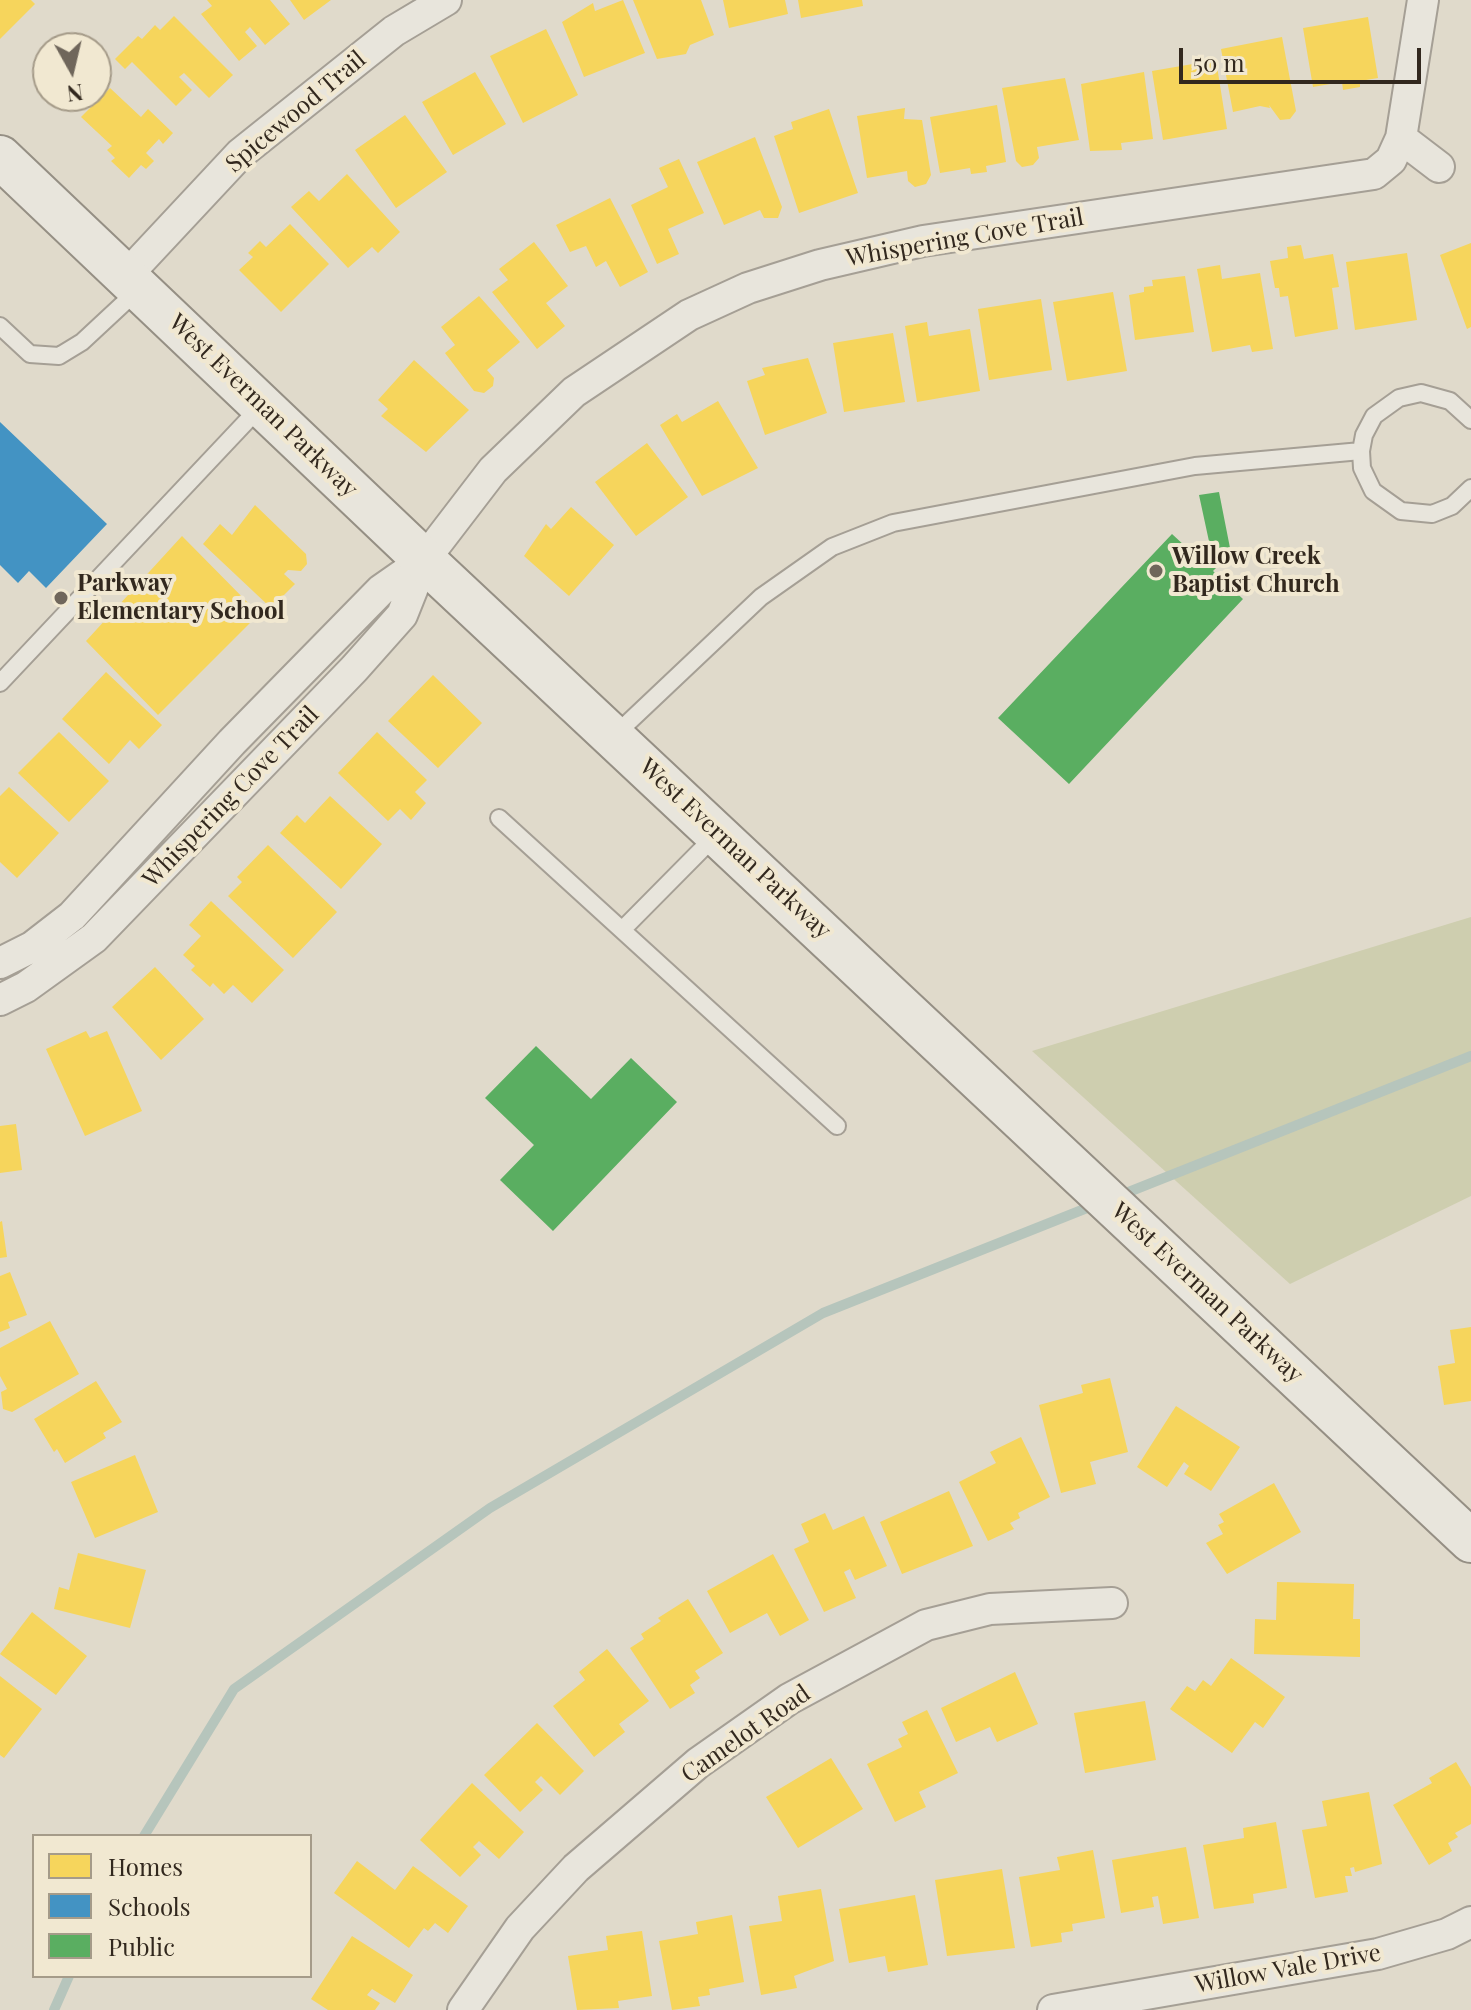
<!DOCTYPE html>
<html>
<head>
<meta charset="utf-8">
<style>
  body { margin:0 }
  #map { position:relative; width:1471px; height:2010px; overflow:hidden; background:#e0dacb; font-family:"Playfair Display",serif }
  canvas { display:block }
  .legend { position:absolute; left:32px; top:1834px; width:280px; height:144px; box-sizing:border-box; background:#f1e8d1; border:2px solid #a59b89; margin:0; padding:10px 14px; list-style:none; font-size:24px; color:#32281e }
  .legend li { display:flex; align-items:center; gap:16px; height:40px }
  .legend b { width:40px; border:2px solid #a59b89 }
  .north { position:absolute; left:32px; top:32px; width:80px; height:80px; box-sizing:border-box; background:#f1e8d1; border:2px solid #a59b89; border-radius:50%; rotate:172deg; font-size:22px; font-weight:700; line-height:32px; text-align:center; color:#32281e }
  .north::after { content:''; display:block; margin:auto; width:28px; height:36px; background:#6f665b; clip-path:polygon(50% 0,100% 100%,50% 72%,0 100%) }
  .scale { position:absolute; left:1179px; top:48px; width:242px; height:36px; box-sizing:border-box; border:4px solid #32281e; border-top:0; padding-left:10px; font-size:24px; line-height:28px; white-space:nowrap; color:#32281e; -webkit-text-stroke:6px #f1e8d1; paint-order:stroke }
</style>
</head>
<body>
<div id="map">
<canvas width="1471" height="2010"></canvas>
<ul class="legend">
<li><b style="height:22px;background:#f6d55c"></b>Homes</li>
<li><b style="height:22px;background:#4393c3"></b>Schools</li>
<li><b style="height:22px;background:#5aae61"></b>Public</li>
</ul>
<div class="north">N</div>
<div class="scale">50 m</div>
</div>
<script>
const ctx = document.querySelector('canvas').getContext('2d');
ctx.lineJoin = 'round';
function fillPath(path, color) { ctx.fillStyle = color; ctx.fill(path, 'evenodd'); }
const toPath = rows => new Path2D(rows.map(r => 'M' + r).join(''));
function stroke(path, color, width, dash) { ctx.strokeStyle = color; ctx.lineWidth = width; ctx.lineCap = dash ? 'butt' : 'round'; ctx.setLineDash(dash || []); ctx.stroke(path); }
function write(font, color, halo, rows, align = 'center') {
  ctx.font = font + ' "Playfair Display",serif'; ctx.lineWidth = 8; ctx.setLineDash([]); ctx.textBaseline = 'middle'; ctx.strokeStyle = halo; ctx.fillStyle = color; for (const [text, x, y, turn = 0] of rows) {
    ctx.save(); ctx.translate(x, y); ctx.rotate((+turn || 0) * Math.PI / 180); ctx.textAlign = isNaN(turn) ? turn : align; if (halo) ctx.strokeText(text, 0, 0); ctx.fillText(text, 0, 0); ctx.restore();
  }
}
const green = toPath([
  [1471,917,1471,1196,1290,1284,1032,1051]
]);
const homes = toPath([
  [0,0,31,0,35,4,0,39],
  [207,0,270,0,290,24,265,45,250,27,245,32,257,46,239,61,201,14,212,6],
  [290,0,331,0,304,20],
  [623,0,645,53,584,77,562,22,593,3,595,11],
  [633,0,701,0,714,35,690,45,686,54,657,59],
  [723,0,785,0,788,14,729,28],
  [798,0,862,0,863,6,801,18],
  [174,16,233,75,209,98,184,73,179,77,192,90,176,106,132,62,125,69,115,59,138,36,142,39,155,25,160,30],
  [1368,17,1378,78,1360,81,1360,87,1343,90,1342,82,1313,87,1303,28],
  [546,29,578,95,523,123,490,56],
  [1282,37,1296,111,1290,119,1280,120,1269,105,1270,108,1260,106,1233,112,1221,49],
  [1216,60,1227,129,1163,140,1152,71],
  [475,72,506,124,453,155,422,102],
  [1144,72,1153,139,1121,143,1122,150,1090,151,1081,84],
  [1065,78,1079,140,1037,147,1039,158,1033,165,1022,167,1016,161,1002,88],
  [110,88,141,117,148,109,173,133,163,144,159,139,146,153,154,161,146,169,141,165,129,178,111,161,115,158,107,150,112,146,81,117],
  [997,105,1006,162,986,166,987,172,971,174,970,168,940,173,930,117],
  [905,108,904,119,922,120,931,175,926,184,915,187,908,181,907,171,867,178,857,116],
  [829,109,858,193,799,213,774,136,793,129,791,122],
  [405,115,447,172,396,208,355,150],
  [755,137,782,207,778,218,764,218,760,210,724,225,697,162],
  [679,159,704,213,668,229,679,254,657,264,631,205,668,187,659,168],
  [347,174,400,232,378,253,372,247,348,268,291,207,309,191,319,201],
  [610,198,648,272,620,287,606,261,596,267,586,246,570,252,556,225],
  [290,224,329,264,281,312,239,270,253,257,248,253,260,241,266,247],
  [534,242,568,286,546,303,565,326,537,349,492,292,508,280,499,269],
  [1471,243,1471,327,1467,329,1440,255],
  [1301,245,1304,259,1333,254,1339,287,1332,288,1338,329,1295,337,1288,296,1280,297,1279,288,1275,288,1270,261,1288,258,1287,247],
  [1407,253,1417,320,1355,330,1346,262],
  [1220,265,1222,279,1260,273,1273,349,1252,352,1250,345,1212,352,1197,269],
  [1185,276,1194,332,1135,340,1129,295,1144,292,1144,287,1153,286,1152,280],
  [1113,292,1127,371,1067,381,1053,302],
  [479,296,520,342,487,370,494,378,493,386,484,393,474,391,445,353,455,345,441,327],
  [1041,299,1052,370,989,380,978,309],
  [927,322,929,336,970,329,980,391,917,402,905,326],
  [893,333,905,402,844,412,833,343],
  [808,358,827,413,765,435,747,381,765,375,762,368],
  [414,360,469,410,426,452,381,416,388,409,378,400],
  [718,401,758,468,702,496,660,425,677,414,682,422],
  [647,443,688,497,636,536,595,482],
  [255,505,306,554,307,564,301,571,288,570,284,574,295,584,271,608,203,544,220,524,232,535],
  [571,507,614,545,569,596,524,556,546,524,551,529],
  [182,536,259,614,158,715,86,641],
  [106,672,162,725,139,749,130,740,109,764,62,719],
  [433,675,482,723,438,768,388,721],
  [59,732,109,781,69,822,18,773],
  [377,732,427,780,415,792,426,803,411,820,400,809,388,821,338,773],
  [9,787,59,833,17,878,0,862,0,796],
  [330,796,382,844,341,889,280,833,297,815,305,823],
  [268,845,337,912,293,958,228,896,242,882,237,877],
  [211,901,284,970,252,1003,233,985,224,994,213,983,210,987,191,970,195,966,183,955,201,936,189,925],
  [155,967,204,1019,161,1060,112,1007],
  [86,1031,90,1038,107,1031,142,1111,85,1136,46,1049],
  [16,1124,22,1170,0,1173,0,1126],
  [2,1221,7,1257,0,1258,0,1222],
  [10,1272,27,1315,8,1322,10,1328,0,1332,0,1276],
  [50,1321,79,1374,12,1412,3,1409,1,1392,7,1389,0,1376,0,1348],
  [1471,1327,1471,1401,1444,1405,1438,1366,1455,1363,1450,1330],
  [1110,1378,1128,1452,1090,1462,1096,1484,1061,1493,1039,1405,1083,1393,1081,1385],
  [96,1381,122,1422,103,1433,106,1438,65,1463,57,1449,54,1452,34,1419],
  [1176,1406,1240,1447,1211,1491,1184,1474,1189,1466,1184,1462,1167,1487,1137,1467],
  [1021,1437,1050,1497,1018,1513,1020,1518,1010,1523,1014,1529,988,1541,959,1482,996,1463,990,1452],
  [135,1455,158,1512,95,1538,71,1482],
  [1274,1483,1301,1532,1227,1574,1206,1543,1223,1534,1218,1525,1224,1522,1219,1514],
  [949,1491,973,1546,902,1574,880,1522],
  [825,1513,833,1530,864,1516,887,1566,855,1580,850,1569,844,1572,856,1598,824,1612,794,1549,809,1542,801,1524],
  [78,1553,146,1570,130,1628,54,1609,59,1587,69,1590],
  [773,1554,809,1620,780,1636,767,1613,730,1633,707,1591],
  [1277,1582,1354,1584,1353,1619,1360,1619,1360,1657,1254,1654,1255,1619,1276,1620],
  [688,1599,723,1653,695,1671,700,1678,690,1685,695,1693,670,1709,630,1648,644,1639,641,1634,661,1621,658,1618],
  [32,1612,87,1656,56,1695,0,1654],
  [607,1649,649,1701,619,1724,625,1732,594,1757,553,1706,585,1680,579,1672],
  [1231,1658,1285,1697,1263,1728,1255,1722,1232,1753,1170,1709,1187,1686,1195,1691,1203,1680,1211,1686],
  [1015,1672,1038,1724,997,1742,990,1727,956,1742,941,1708],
  [0,1676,42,1709,4,1758,0,1755],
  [1145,1701,1156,1760,1085,1773,1074,1713],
  [927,1710,958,1773,919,1792,926,1807,895,1822,867,1764,902,1747,898,1739,908,1734,902,1722],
  [537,1723,584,1771,560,1795,541,1776,535,1782,543,1790,520,1812,484,1775],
  [831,1758,863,1809,798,1848,766,1797],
  [1456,1762,1471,1787,1471,1824,1455,1833,1458,1837,1448,1843,1452,1851,1429,1865,1393,1805,1432,1783,1429,1778],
  [472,1783,524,1832,499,1859,479,1841,473,1847,481,1855,460,1877,420,1840],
  [1369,1792,1382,1864,1355,1872,1354,1867,1350,1868,1352,1876,1345,1876,1348,1892,1315,1898,1302,1830,1327,1826,1322,1801],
  [1276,1822,1287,1888,1253,1894,1254,1903,1214,1909,1203,1845,1244,1838,1243,1828],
  [1186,1847,1199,1918,1163,1924,1158,1896,1152,1897,1154,1907,1121,1913,1112,1860],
  [1093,1850,1105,1918,1072,1924,1073,1931,1061,1933,1062,1942,1031,1947,1019,1877,1060,1870,1057,1857],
  [357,1861,395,1890,413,1866,468,1906,448,1933,435,1923,428,1931,424,1928,409,1948,334,1893],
  [1002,1869,1015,1948,947,1956,935,1880],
  [821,1889,834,1961,794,1976,797,1988,761,1995,749,1926,782,1921,778,1896],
  [915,1895,928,1965,888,1972,885,1956,849,1963,839,1909],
  [732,1915,744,1982,709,1989,710,1995,698,1997,700,2006,672,2010,659,1941,698,1934,696,1922],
  [642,1931,652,1996,618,2001,619,2008,577,2010,568,1956,608,1950,606,1936],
  [352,1936,413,1975,395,2003,372,1989,367,1995,380,2003,375,2010,328,2010,311,1999]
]);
const schools = toPath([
  [0,422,107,524,46,588,29,571,18,583,0,565]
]);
const public = toPath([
  [1219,492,1231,553,1213,571,1243,599,1069,784,998,718,1172,534,1198,558,1210,546,1199,495],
  [536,1046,591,1099,631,1058,677,1102,553,1231,500,1180,534,1145,485,1098]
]);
const stream = toPath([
  [1116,1197,1471,1056],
  [144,1836,234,1689,490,1508,823,1313,1097,1204],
  [54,2010,69,1976]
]);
const lane = toPath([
  [0,326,30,354,59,356,82,342,139,289],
  [1471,420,1450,401,1421,393,1399,398,1374,416,1364,435,1361,451,1362,468,1373,491,1401,511,1432,514,1452,506,1471,488],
  [0,683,261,406],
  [615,735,761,597,832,547,893,523,1195,466,1361,451],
  [499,818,837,1126],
  [623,929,717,834]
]);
const street = toPath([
  [1401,138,1439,167],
  [126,276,240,154,394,31,446,0],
  [0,963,32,947,72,916,232,742,381,590,424,560],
  [0,1000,26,987,94,938,354,669,402,615,424,560,493,470,574,392,689,315,748,288,820,265,923,241,1374,174,1391,160,1401,138,1423,0],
  [463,2010,520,1928,576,1868,698,1763,789,1699,926,1625,990,1609,1112,1603],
  [1053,2010,1378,1954,1447,1934,1471,1922]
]);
const secondary = toPath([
  [0,157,424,560,1471,1541]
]);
const markers = [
  [1156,571,8,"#6f665b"],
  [61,598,8,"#6f665b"]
];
const streetNames = [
  ["Spicewood Trail",296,112,-40],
  ["Whispering Cove Trail",965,238,-10],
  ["West Everman Parkway",263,406,44],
  ["Whispering Cove Trail",231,797,-46],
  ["West Everman Parkway",735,849,43],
  ["West Everman Parkway",1207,1293,43],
  ["Camelot Road",746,1734,-35],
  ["Willow Vale Drive",1288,1969,-10]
];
const poiNames = [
  ["Willow Creek",1172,557],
  ["Baptist Church",1172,585],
  ["Parkway",77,584],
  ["Elementary School",77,612]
];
fillPath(green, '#ceceaf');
fillPath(homes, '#f6d55c');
fillPath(schools, '#4393c3');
fillPath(public, '#5aae61');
stroke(stream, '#b6c5bc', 10);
stroke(lane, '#a59f95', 20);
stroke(street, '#a59f95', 34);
stroke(secondary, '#958f84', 46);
stroke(lane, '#e8e5dc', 16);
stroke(street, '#e8e5dc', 30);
stroke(secondary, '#e8e5dc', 42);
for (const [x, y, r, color] of markers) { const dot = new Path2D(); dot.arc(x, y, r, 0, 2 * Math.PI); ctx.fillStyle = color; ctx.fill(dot); stroke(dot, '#f1e8d1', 3); }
write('24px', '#32281e', '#f1e8d1', streetNames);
write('bold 24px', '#32281e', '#f1e8d1', poiNames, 'left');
</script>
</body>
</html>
